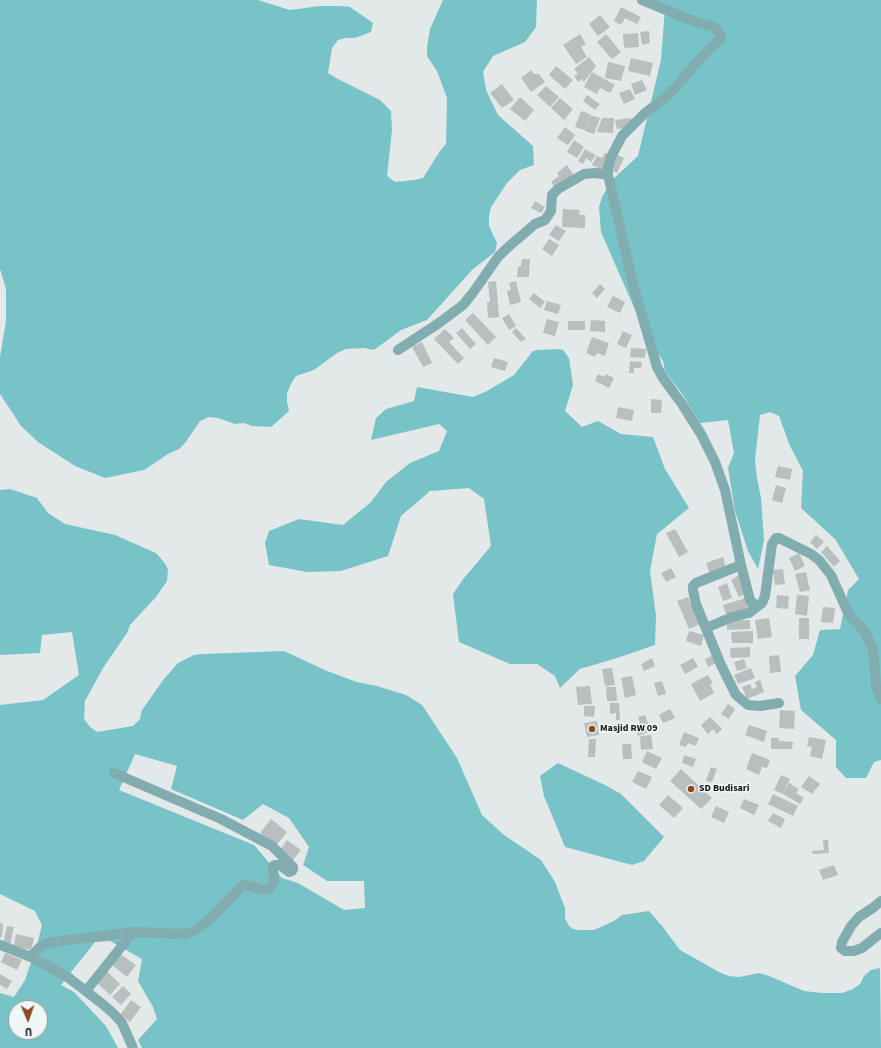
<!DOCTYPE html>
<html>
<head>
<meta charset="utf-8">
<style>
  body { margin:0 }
  #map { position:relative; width:881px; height:1048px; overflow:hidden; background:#e3e9e9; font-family:"Source Sans 3",sans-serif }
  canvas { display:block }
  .north { position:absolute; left:8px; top:1000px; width:40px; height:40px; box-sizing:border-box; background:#f1f6f6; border:1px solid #999c9c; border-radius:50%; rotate:178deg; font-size:11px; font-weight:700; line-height:16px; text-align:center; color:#141616 }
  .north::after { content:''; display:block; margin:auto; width:14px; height:18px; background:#8d491d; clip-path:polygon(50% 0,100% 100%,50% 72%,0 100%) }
</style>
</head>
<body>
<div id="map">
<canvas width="881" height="1048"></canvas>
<div class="north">U</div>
</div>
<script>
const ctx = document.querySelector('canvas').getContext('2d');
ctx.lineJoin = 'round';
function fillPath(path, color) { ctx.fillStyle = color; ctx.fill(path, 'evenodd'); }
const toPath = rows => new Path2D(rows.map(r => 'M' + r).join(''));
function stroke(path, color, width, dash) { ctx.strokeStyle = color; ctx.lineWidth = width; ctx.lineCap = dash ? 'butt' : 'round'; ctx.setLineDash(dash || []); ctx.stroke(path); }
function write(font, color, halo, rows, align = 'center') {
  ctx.font = font + ' "Source Sans 3",sans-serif'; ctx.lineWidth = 3; ctx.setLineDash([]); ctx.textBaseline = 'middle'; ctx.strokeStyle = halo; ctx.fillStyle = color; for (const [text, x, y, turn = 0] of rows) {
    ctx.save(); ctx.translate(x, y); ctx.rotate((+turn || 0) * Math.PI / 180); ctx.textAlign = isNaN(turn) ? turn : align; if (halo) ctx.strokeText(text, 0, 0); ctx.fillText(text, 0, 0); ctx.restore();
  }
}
const green = toPath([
  [0,0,258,0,290,10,320,6,340,6,350,7,373,23,371,32,355,38,346,38,338,40,332,48,328,73,336,78,380,100,391,111,392,130,387,176,395,182,414,180,423,178,440,151,446,144,447,98,437,71,427,56,427,47,430,29,443,0,537,0,536,27,525,42,493,56,483,72,486,90,498,115,533,146,534,165,520,170,507,183,491,207,489,216,489,226,497,243,495,252,472,270,427,320,401,330,374,350,364,348,346,349,337,353,314,370,296,376,291,384,287,393,287,402,289,411,271,427,252,426,244,423,235,424,218,418,209,417,200,421,185,443,179,449,168,454,144,470,105,478,75,466,38,442,21,426,0,394,0,357,6,321,6,289,0,269],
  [650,0,881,0,881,760,874,762,866,778,846,778,836,767,836,740,801,710,795,676,813,655,820,630,840,629,848,590,859,579,835,539,801,508,803,471,790,446,779,416,770,412,760,415,755,460,757,478,761,498,764,540,758,569,748,551,735,511,728,468,734,453,728,420,700,423,681,392,665,372,663,361,647,337,601,232,599,207,602,197,612,180,638,156,661,60,665,8],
  [559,349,563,350,569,358,573,385,565,411,582,427,598,421,621,434,653,437,665,469,689,508,657,534,650,571,656,615,655,645,620,657,580,669,560,688,555,676,537,664,510,664,459,642,453,594,464,578,491,546,484,499,469,488,430,491,401,516,388,556,341,571,307,572,269,565,265,543,269,531,299,519,343,525,371,502,386,482,410,463,439,451,447,431,439,424,371,440,376,418,386,409,414,401,417,387,473,397,487,391,514,375,533,351,538,350],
  [10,489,37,498,48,513,65,524,115,535,156,553,163,561,168,569,167,581,156,597,130,625,127,633,103,668,85,701,84,719,90,727,97,732,133,726,140,719,142,710,164,679,178,663,194,655,203,654,284,651,327,671,357,682,377,686,406,695,422,705,457,758,482,815,504,835,541,860,555,882,565,908,565,918,569,926,573,929,579,930,594,930,614,921,622,915,649,911,662,926,680,950,719,972,729,976,739,977,759,973,769,976,804,991,822,993,842,993,853,989,860,984,864,976,871,970,880,968,881,1048,142,1048,138,1040,157,1019,153,1007,138,981,142,959,110,941,95,942,61,985,74,992,106,1026,118,1048,0,1048,0,993,14,997,25,980,37,945,42,925,35,911,0,894,0,705,43,700,79,675,72,632,42,635,40,653,0,655,0,490],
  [135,754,177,766,171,789,243,820,263,804,289,818,309,847,303,865,327,881,364,881,365,908,344,910,298,883,282,878,254,845,119,790],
  [16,1008,40,1008,40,1032,16,1032],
  [558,763,605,785,621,794,664,837,644,861,632,865,565,847,544,796,540,776]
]);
const building = toPath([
  [621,7,641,17,637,24,625,18,621,25,614,21],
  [600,15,610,27,598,36,589,24],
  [649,31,650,43,642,45,640,32],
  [638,33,639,47,624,48,623,34],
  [580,34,586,44,581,47,587,57,576,64,563,45],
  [606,34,621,52,612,59,597,42],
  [589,57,596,66,584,82,582,79,578,82,574,76,578,74,574,69],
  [631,58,653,63,650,76,628,71],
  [608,62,625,66,621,81,605,78],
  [556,66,573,80,565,89,549,75],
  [531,70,534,74,539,74,545,82,531,92,521,78],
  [592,72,615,85,610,93,600,88,597,94,584,87],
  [642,80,647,90,635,95,631,84],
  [502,84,514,100,502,108,490,93],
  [546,86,559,97,550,107,537,95],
  [630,89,635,99,624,104,619,93],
  [587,95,600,104,595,110,583,101],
  [520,97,534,110,525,121,510,109],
  [560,98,573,109,564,120,551,108],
  [581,111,590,114,585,130,575,127],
  [590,115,600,118,594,134,585,131],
  [602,118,614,118,613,133,597,132],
  [631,118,633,124,626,125,626,128,617,129,615,120],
  [565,127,575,135,568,145,557,138],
  [574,140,584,147,577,158,567,152],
  [585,149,596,155,591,162,586,158,583,164,578,161],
  [605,153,612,156,603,176,596,172,598,168,592,165,597,156,602,158],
  [615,154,624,158,617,173,608,168],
  [567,165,575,177,556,189,551,182,559,176,557,173],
  [535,201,545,207,541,213,531,208],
  [563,209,580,210,579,215,585,215,585,228,562,227],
  [556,225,566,231,559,241,549,235],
  [549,239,559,245,552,256,542,249],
  [522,259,530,259,529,277,517,277,518,267,521,266],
  [496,281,499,317,488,318,487,302,490,302,488,282],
  [516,281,521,302,510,305,507,291,511,290,509,283],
  [600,284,605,289,597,298,592,293],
  [534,293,545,302,540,308,529,299],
  [613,296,625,302,620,313,607,307],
  [547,301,561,305,558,314,544,310],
  [473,313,496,337,488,345,465,320],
  [509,314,516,326,509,330,502,318],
  [547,319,559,322,555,336,543,333],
  [591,320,605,321,605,332,590,331],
  [568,321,585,321,585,330,568,330],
  [462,328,476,344,470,349,456,333],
  [516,328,526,339,521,342,512,332],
  [445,329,454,338,449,342,464,358,458,364,434,339],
  [623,331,632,335,626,348,617,344],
  [592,337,609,343,605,356,597,353,595,357,586,353],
  [422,342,432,363,423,367,412,347],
  [631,348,646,349,645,358,630,357],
  [494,358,508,362,505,371,491,367],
  [630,361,642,362,641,368,634,368,634,373,629,373],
  [598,374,604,377,606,374,614,378,609,388,595,381],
  [651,399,662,400,661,413,651,413],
  [618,407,634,410,632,421,616,418],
  [778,466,792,469,790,480,775,477],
  [776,485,786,488,782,503,772,500],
  [675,529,688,552,679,557,666,533],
  [816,535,824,542,817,549,810,542],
  [827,546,840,561,834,567,821,552],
  [799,553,805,566,795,571,789,558],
  [723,557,726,568,710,574,706,563],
  [671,568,676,577,666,582,661,573],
  [783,569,785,584,775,585,773,570],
  [806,572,810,590,800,592,795,574],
  [739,575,748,592,739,597,731,580],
  [727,583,732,598,723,601,718,587],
  [777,595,789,596,788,609,776,608],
  [797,595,809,596,807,616,795,614],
  [688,597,700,624,689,629,677,601],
  [749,597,753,608,727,617,723,605],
  [823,607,835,608,833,623,821,622],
  [769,618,772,637,758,639,755,620],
  [799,618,809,618,809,639,799,639],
  [727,620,750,620,750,629,727,630],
  [689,631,704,635,701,646,686,641],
  [753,631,753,643,732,643,731,632],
  [750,647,750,657,731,658,730,648],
  [714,655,718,662,708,667,705,659],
  [779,655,781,672,770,673,769,656],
  [652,658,655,666,644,671,641,664],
  [693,658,698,667,685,674,680,665],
  [744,659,747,668,737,671,734,662],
  [612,668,615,685,605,686,602,669],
  [751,668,755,678,738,684,734,675],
  [708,675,713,683,710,684,714,693,700,701,691,684],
  [632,676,636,695,625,698,621,678],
  [760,680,764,692,747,699,742,687,750,684,752,689,757,687,755,682],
  [662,681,666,694,658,696,654,683],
  [590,686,592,704,578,705,576,687],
  [606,687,616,687,617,701,607,701],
  [610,703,619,703,620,720,616,720,616,713,610,714],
  [728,704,735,709,729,719,721,714],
  [584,706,595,706,594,717,584,716],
  [670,709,675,718,663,723,659,715],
  [780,710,795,711,794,729,779,728],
  [645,715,651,731,638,736,634,725,640,723,638,717],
  [710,717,722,729,717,734,713,729,708,734,701,725],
  [597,721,599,735,587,737,584,723],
  [749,725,767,731,764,742,745,735],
  [611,726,616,726,617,732,611,732],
  [684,732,699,738,696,746,688,743,686,747,679,745],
  [651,735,653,749,641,750,640,736],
  [809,737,826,740,822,759,810,756,812,747,807,746],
  [771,738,779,738,779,741,793,742,792,749,771,749],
  [589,739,596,739,595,757,588,757],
  [622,744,631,744,632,759,623,759],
  [647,751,662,758,656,769,642,762],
  [752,753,770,760,767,768,762,767,759,775,746,769],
  [684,755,696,759,693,767,682,763],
  [711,767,717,769,712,782,706,781],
  [681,769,712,798,701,809,670,781],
  [638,771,652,777,646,789,632,782],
  [781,775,790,779,783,794,774,790],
  [809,776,820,784,812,794,801,787],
  [789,783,799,789,796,793,804,798,800,804,783,794],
  [773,794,798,806,793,816,768,804],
  [668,795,683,808,674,818,659,805],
  [744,799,759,805,754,815,740,808],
  [716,806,729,812,724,823,711,817],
  [773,813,785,819,781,828,768,821],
  [271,819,287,832,276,846,260,833],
  [287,840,301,850,292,861,279,852],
  [823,840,828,840,829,853,813,854,812,851,824,850],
  [834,865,838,875,823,880,819,870],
  [0,923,3,924,2,937,0,937],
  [7,926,14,927,10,946,3,944],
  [16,934,34,938,31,950,14,946],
  [5,953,22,960,17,970,1,962],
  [120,954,136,965,127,977,112,965],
  [107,971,120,984,110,995,96,982],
  [0,974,12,981,7,989,0,985],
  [123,986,131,994,121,1005,112,997],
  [131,1000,141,1007,130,1022,120,1015]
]);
const street = toPath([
  [642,0,698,23,714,27,718,31,721,37,720,39,708,50,674,89,661,101,645,113,622,136,611,157,608,167,608,175,633,284,657,367,663,378,682,404,701,434,715,462,725,490,741,565,750,600,754,604,758,606,762,603,765,596,772,544,776,538,779,538,811,554,819,560,831,575,849,615,859,625,866,634,872,647,874,659,876,686,881,699],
  [398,350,439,323,463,305,472,294,498,257,506,249,535,224,545,220,551,211,552,195,558,189,584,174,595,173,608,175],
  [741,565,696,583,693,586,693,590,696,604,721,665,736,695,748,705,760,706,779,703],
  [706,628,732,617,749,613,758,606],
  [881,901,874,907,859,917,851,926,842,942,841,948,845,951,854,951,862,948,881,933],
  [0,945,31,957,69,978,100,1002,113,1013,122,1023,133,1048],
  [31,957,39,948,46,943,61,941,133,932,187,934,194,931,211,918,242,886,246,885,263,890,270,888,274,881,273,866,275,865,280,865,289,872,292,871,293,869,293,867,272,846,221,819,114,773],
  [86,991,133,932]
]);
const markers = [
  [592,729,4,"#8d491d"],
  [691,789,4,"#8d491d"]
];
const poiNames = [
  ["Masjid RW 09",600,729],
  ["SD Budisari",699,789]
];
fillPath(green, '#78c3c7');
fillPath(building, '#b9bebf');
stroke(street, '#81adb0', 10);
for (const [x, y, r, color] of markers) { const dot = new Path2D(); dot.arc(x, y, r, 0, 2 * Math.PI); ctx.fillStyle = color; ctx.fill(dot); stroke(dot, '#f1f6f6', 1.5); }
write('bold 10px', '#141616', '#f1f6f6', poiNames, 'left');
</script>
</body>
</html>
